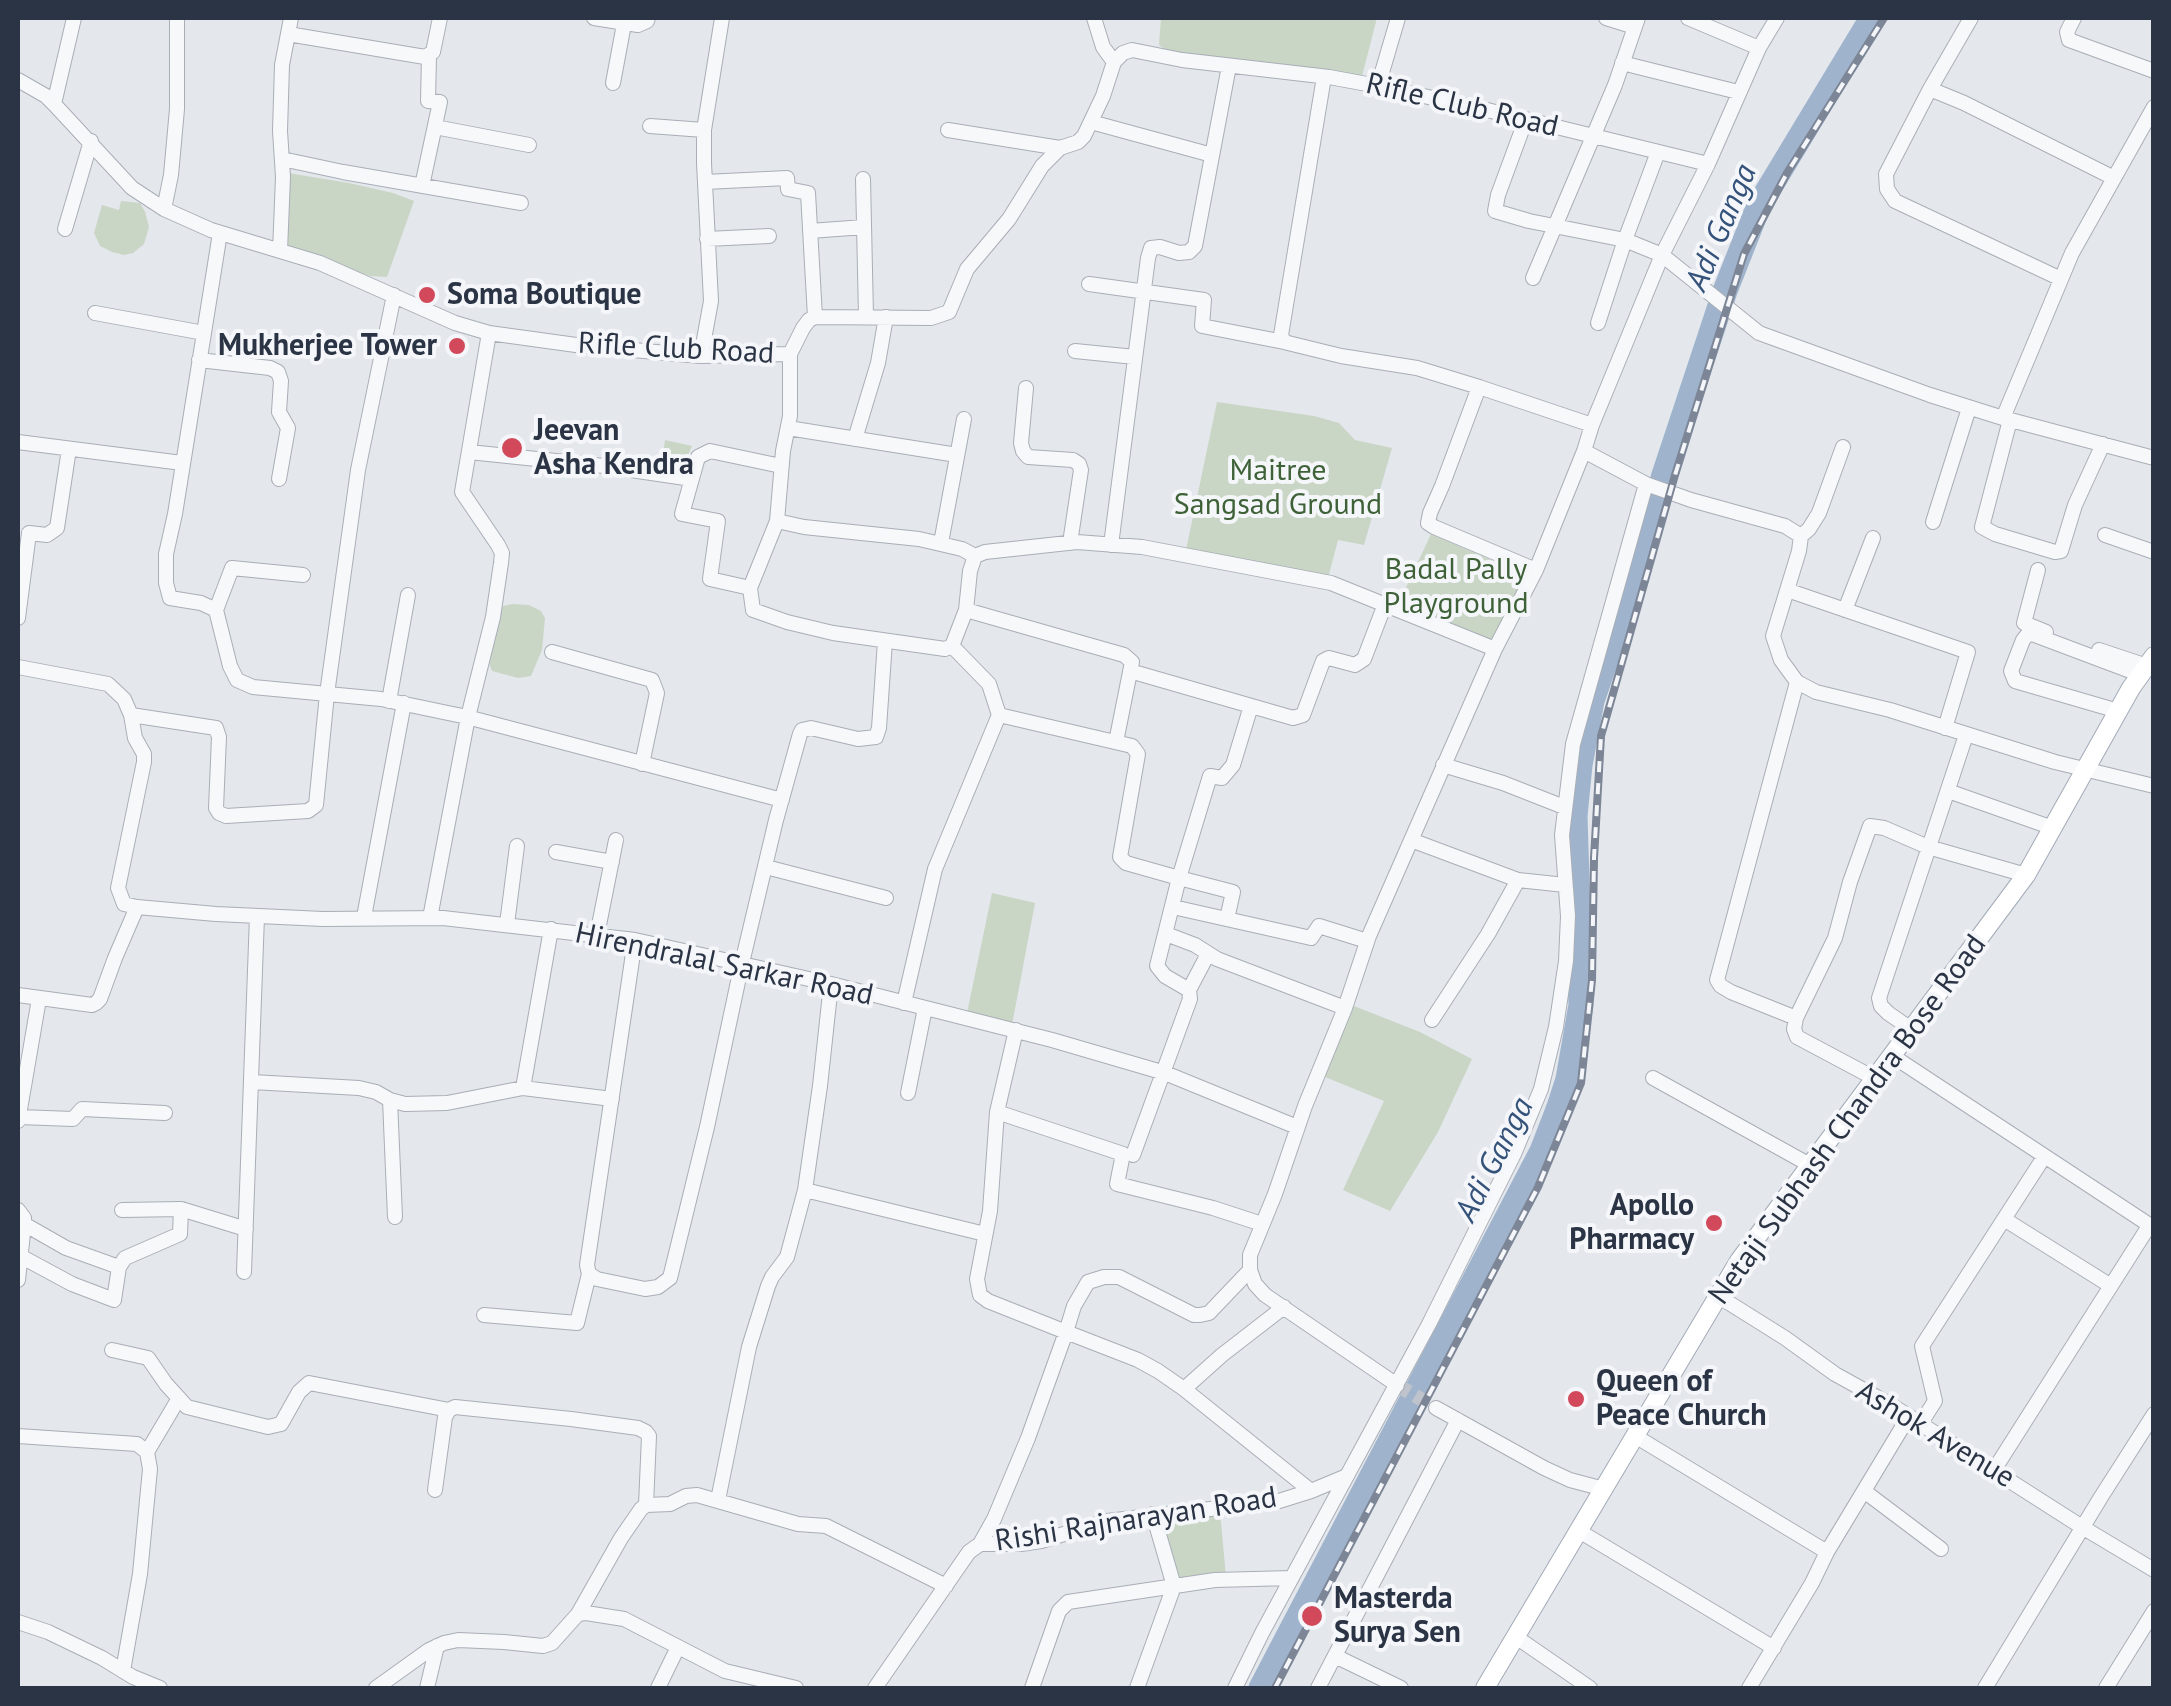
<!DOCTYPE html>
<html>
<head>
<meta charset="utf-8">
<style>
  body { margin:0 }
  #map { position:relative; width:2171px; height:1706px; overflow:hidden; background:#e4e7ec; font-family:"PT Sans",sans-serif }
  canvas { display:block }
  .frame { position:absolute; inset:0; border:20px solid #2b3445; pointer-events:none }
</style>
</head>
<body>
<div id="map">
<canvas width="2171" height="1706"></canvas>
<div class="frame"></div>
</div>
<script>
const ctx = document.querySelector('canvas').getContext('2d');
ctx.lineJoin = 'round';
function fillPath(path, color) { ctx.fillStyle = color; ctx.fill(path, 'evenodd'); }
const toPath = rows => new Path2D(rows.map(r => 'M' + r).join(''));
function stroke(path, color, width, dash) { ctx.strokeStyle = color; ctx.lineWidth = width; ctx.lineCap = dash ? 'butt' : 'round'; ctx.setLineDash(dash || []); ctx.stroke(path); }
function write(font, color, halo, rows, align = 'center') {
  ctx.font = font + ' "PT Sans",sans-serif'; ctx.lineWidth = 8; ctx.setLineDash([]); ctx.textBaseline = 'middle'; ctx.strokeStyle = halo; ctx.fillStyle = color; for (const [text, x, y, turn = 0] of rows) {
    ctx.save(); ctx.translate(x, y); ctx.rotate((+turn || 0) * Math.PI / 180); ctx.textAlign = isNaN(turn) ? turn : align; if (halo) ctx.strokeText(text, 0, 0); ctx.fillText(text, 0, 0); ctx.restore();
  }
}
const green = toPath([
  [1161,18,1377,18,1361,80,1167,51,1159,45],
  [288,173,349,183,393,193,414,201,387,277,370,276,286,247],
  [121,201,140,203,145,212,149,227,144,244,133,253,124,255,112,252,100,246,94,233,102,205,119,210],
  [1217,402,1314,416,1339,423,1355,440,1392,448,1364,545,1338,540,1328,578,1186,550],
  [665,440,692,446,680,473,661,470],
  [1431,534,1493,561,1510,566,1527,576,1493,645,1398,605],
  [512,604,529,605,541,611,545,618,542,650,531,676,518,678,492,671,488,660,500,607],
  [992,893,1035,903,1012,1025,967,1013],
  [1354,1006,1420,1032,1472,1059,1438,1132,1390,1211,1343,1190,1384,1101,1325,1077],
  [1220,1511,1226,1577,1165,1584,1156,1518]
]);
const river = toPath([
  [1663,478,1725,291,1759,205,1872,18],
  [1261,1688,1542,1151,1559,1107,1568,1079,1581,1005,1575,816,1580,765,1592,701,1640,559,1657,499]
]);
const minorTunnel = toPath([
  [1397,1385,1436,1408]
]);
const minor = toPath([
  [594,18,638,25,647,21,648,18],
  [1094,18,1103,47,1114,62],
  [1606,18,1635,27],
  [1688,18,1759,48],
  [1971,18,1930,89,1886,174,1887,189,1895,201,2061,279],
  [2074,18,2067,32,2069,40,2154,71],
  [288,34,425,57,433,52,440,18],
  [1622,63,1738,92],
  [1324,77,1281,335,1284,342,1341,356,1417,368,1479,387],
  [18,80,46,96,54,104,132,188,164,209,211,230,320,263,455,323,489,333,576,345,701,356,790,354,803,328,809,320,815,317,931,318,949,312,967,269,1009,219,1042,166,1060,148,1078,142,1084,136,1103,96,1114,62,1123,53,1132,50,1182,60,1329,77,1378,86,1483,109,1708,164],
  [613,83,624,24],
  [1378,86,1398,18],
  [1930,89,1964,103,2114,178],
  [54,104,74,18],
  [1526,119,1498,195,1495,211,1529,221,1625,240,1662,255,1759,333,1930,395,2003,418,2154,458],
  [1091,122,1212,155],
  [650,126,704,130,704,163,711,301,701,356],
  [435,127,529,145],
  [704,130,722,18],
  [948,130,1060,148],
  [282,159,343,172,521,203],
  [863,179,866,316],
  [705,182,787,178,788,189,808,193,815,317],
  [422,186,440,102,428,101,429,56],
  [164,209,171,175,177,109,177,18],
  [65,229,91,141],
  [810,231,864,227],
  [220,233,175,514,166,554,166,583,170,598,201,603,216,610,230,666,237,680,253,687,381,699,467,717,782,800],
  [707,239,769,236],
  [280,251,283,177,280,131,282,65,291,18],
  [1533,278,1615,85,1638,18],
  [1089,284,1204,300,1202,326,1284,342],
  [95,313,204,333],
  [1598,323,1625,240,1658,152],
  [1075,351,1135,357],
  [790,354,790,416,783,451,777,521,804,527,919,539,962,549,975,556],
  [199,360,270,368,278,372,281,381,279,412,288,428,279,479],
  [1026,388,1021,443,1023,451,1028,457,1073,460,1079,464,1081,470,1070,543],
  [2003,418,2072,253,2154,107],
  [2010,420,1982,527,1995,534,2055,552,2061,551,2075,505,2103,444],
  [788,428,957,455],
  [855,439,878,363,886,317],
  [18,442,182,463],
  [1584,451,1646,484,1691,500,1785,526,1801,536,1799,551,1773,636,1781,660,1797,682,1816,692,1890,710,2055,762,2154,786],
  [469,452,604,466,692,479],
  [777,521,750,588,753,610,787,622,833,633,945,649,952,646,966,610,970,571,975,556,985,552,1077,542,1142,547,1331,583,1495,649],
  [1933,522,1969,408],
  [2105,535,2154,552],
  [1801,536,1809,529,1819,513,1843,447],
  [941,543,964,419],
  [1111,545,1148,258,1151,248,1160,247,1179,253,1189,252,1195,246,1229,66],
  [1536,570,1434,527,1428,523,1430,513,1442,486,1479,387,1592,425],
  [2038,570,2024,623,2046,632],
  [750,588,710,579,718,521,682,514,698,457,710,451,781,466],
  [1787,590,1968,652,1945,728],
  [216,610,232,568,303,575],
  [966,610,1124,655,1132,662,1116,742],
  [1845,610,1873,538],
  [18,618,29,533,47,535,57,528,69,449],
  [952,646,989,684,999,715,1132,746,1138,754,1120,857,1126,863,1179,878,1157,966,1165,976,1189,990,1190,999,1133,1155],
  [2099,650,2147,666],
  [552,652,652,680,657,693,642,764],
  [18,667,108,684,124,699,131,715,135,738,144,754,144,762,118,888,124,904,137,907],
  [1130,671,1293,718,1303,715,1323,661,1329,658,1355,665,1364,659,1385,604],
  [389,701,408,595],
  [2118,711,2015,681,2011,671,2023,640,2027,635,2032,634,2141,675],
  [131,715,216,728,219,737,216,808,219,813,226,816,308,811,316,805,327,694,358,470,394,295],
  [1443,765,1503,783,1564,807],
  [1948,791,2053,828],
  [1411,840,1518,880,1565,885],
  [556,852,612,862],
  [766,867,886,898],
  [1173,907,1311,938,1319,926,1367,941],
  [364,917,404,703],
  [430,918,468,717,493,617,501,563,502,553,498,545,462,492,489,333],
  [1227,919,1233,892,1179,878,1210,776,1222,778,1233,765,1251,706],
  [507,924,517,846],
  [1166,934,1195,945,1217,959,1345,1008],
  [597,935,616,840],
  [635,940,587,1265,589,1274,597,1279,645,1289,658,1287,670,1278,707,1127,742,963,776,820,800,734,802,730,811,728,858,739,876,737,879,728,885,641],
  [1189,990,1208,954],
  [18,995,92,1005,96,1003,100,999,115,958,137,907,216,914,323,919,443,918,635,940,831,984,1052,1040,1165,1073,1297,1127],
  [904,1003,935,869,999,715],
  [1796,1018,1731,992,1721,986,1717,980,1797,682],
  [1432,1020,1488,934,1518,880],
  [1911,1029,1888,1013,1881,1006,1879,998,1966,735],
  [1016,1030,997,1112,990,1211,977,1279,980,1295,988,1301,1066,1332,1074,1306,1088,1282,1104,1277,1119,1277,1194,1315,1200,1315,1209,1313,1250,1270],
  [1891,1055,2154,1228],
  [1653,1078,1810,1165],
  [1874,1078,1797,1037,1794,1029,1796,1018,1835,938,1850,882,1870,826,1884,828,1928,847,2026,875],
  [252,1082,359,1088,376,1092,390,1100,405,1104,447,1103,523,1088,612,1099],
  [523,1088,551,929],
  [908,1093,925,1008],
  [390,1100,395,1217],
  [997,1112,1123,1154,1117,1184,1213,1208,1262,1224],
  [19,1117,73,1119,82,1109,165,1113],
  [18,1121,39,999],
  [805,1190,985,1234],
  [18,1210,24,1218,24,1224,18,1280],
  [122,1210,181,1209,246,1229],
  [2004,1219,2111,1286],
  [24,1224,66,1248,119,1267],
  [22,1257,72,1284,114,1300,119,1267,125,1258,180,1234,181,1209],
  [244,1272,257,916],
  [1718,1296,1785,1338,1835,1374,1891,1405,2082,1527,2154,1570],
  [484,1315,577,1323,589,1274],
  [112,1350,148,1358,166,1384,187,1407,268,1427,281,1424,299,1392,309,1383,449,1410],
  [1397,1385,1265,1295,1255,1284,1250,1270,1250,1255,1275,1194,1305,1106,1345,1008,1369,936,1495,649,1536,570,1584,451,1592,425,1662,255,1708,164,1759,48,1777,18],
  [1184,1389,1222,1355,1284,1307],
  [1436,1408,1544,1468,1570,1480,1604,1489],
  [1921,1423,1935,1401,1922,1346,2044,1157],
  [18,1436,137,1444,147,1452,150,1469,140,1574,123,1671],
  [1635,1436,1827,1552],
  [147,1452,179,1398],
  [1994,1470,2149,1226],
  [435,1490,445,1417,449,1410,455,1407,571,1419,638,1428,646,1432,649,1436,646,1505],
  [1864,1491,1941,1549],
  [718,1500,749,1347,768,1286,772,1277,787,1257,805,1190,820,1086,831,984],
  [1579,1531,1774,1648],
  [980,1544,994,1519,1028,1438,1066,1332,1138,1360,1158,1371,1184,1389,1311,1491],
  [578,1614,621,1538,641,1509,646,1505,670,1504,686,1496,697,1495,798,1524,826,1526,946,1586],
  [18,1622,48,1632,102,1658,133,1677,160,1688],
  [1516,1637,1590,1688],
  [1335,1656,1401,1688],
  [376,1688,429,1650,444,1643,458,1640,504,1642,543,1646,552,1643,578,1614,586,1613,624,1619,725,1671,796,1688],
  [427,1688,437,1646],
  [658,1688,678,1647],
  [875,1688,962,1562,969,1552,980,1544,1021,1544,1041,1541,1107,1521,1279,1501,1311,1491,1347,1476],
  [1032,1688,1059,1611,1068,1602,1215,1580,1292,1578],
  [1137,1688,1174,1586,1153,1514],
  [1235,1688,1262,1633,1429,1324,1514,1154,1541,1089,1556,1027,1566,961,1568,916,1562,835,1573,744,1646,484],
  [1318,1688,1458,1420],
  [1749,1688,1812,1583,1827,1552,1909,1416],
  [1985,1688,2101,1497,2154,1414],
  [2106,1688,2154,1611]
]);
const major = toPath([
  [1485,1688,1739,1261,2026,875,2131,688,2154,656]
]);
const rail = toPath([
  [1275,1688,1538,1187,1581,1083,1592,980,1594,858,1601,736,1675,475,1744,254,1787,173,1884,18]
]);
const markers = [
  [427,295,10,"#d1495b"],
  [457,346,10,"#d1495b"],
  [512,448,12,"#d1495b"],
  [1714,1223,10,"#d1495b"],
  [1576,1399,10,"#d1495b"],
  [1312,1616,12,"#d1495b"]
];
const streetNames = [
  ["Rifle Club Road",1462,106,13],
  ["Rifle Club Road",676,349,3],
  ["Hirendralal Sarkar Road",724,965,12],
  ["Netaji Subhash Chandra Bose Road",1848,1120,-54],
  ["Ashok Avenue",1935,1435,31],
  ["Rishi Rajnarayan Road",1136,1520,-9]
];
const poiNames = [
  ["Soma Boutique",447,295],
  ["Mukherjee Tower",437,346,"right"],
  ["Jeevan",534,431],
  ["Asha Kendra",534,465],
  ["Apollo",1694,1206,"right"],
  ["Pharmacy",1694,1240,"right"],
  ["Queen of",1596,1382],
  ["Peace Church",1596,1416],
  ["Masterda",1334,1599],
  ["Surya Sen",1334,1633]
];
const parkNames = [
  ["Maitree",1278,471],
  ["Sangsad Ground",1278,505],
  ["Badal Pally",1456,570],
  ["Playground",1456,604]
];
const waterNames = [
  ["Adi Ganga",1722,228,-67],
  ["Adi Ganga",1495,1160,-63]
];
fillPath(green, '#c9d6c5');
stroke(river, '#9fb4cc', 25);
stroke(minorTunnel, '#bfc3cb', 14, [14, 7]);
stroke(minor, '#a9aeb7', 16);
stroke(major, '#a3abb8', 20);
stroke(minor, '#f7f8fa', 14);
stroke(major, '#fff', 18);
stroke(rail, '#7d8696', 8);
stroke(rail, '#f4f6f9', 4, [11]);
for (const [x, y, r, color] of markers) { const dot = new Path2D(); dot.arc(x, y, r, 0, 2 * Math.PI); ctx.fillStyle = color; ctx.fill(dot); stroke(dot, '#f4f6f9', 4); }
write('30px', '#2b3445', '#f4f6f9', streetNames);
write('bold 30px', '#2b3445', '#f4f6f9', poiNames, 'left');
write('30px', '#3f6138', '#f4f6f9', parkNames);
write('italic 32px', '#34527a', '#f4f6f9', waterNames);
</script>
</body>
</html>
